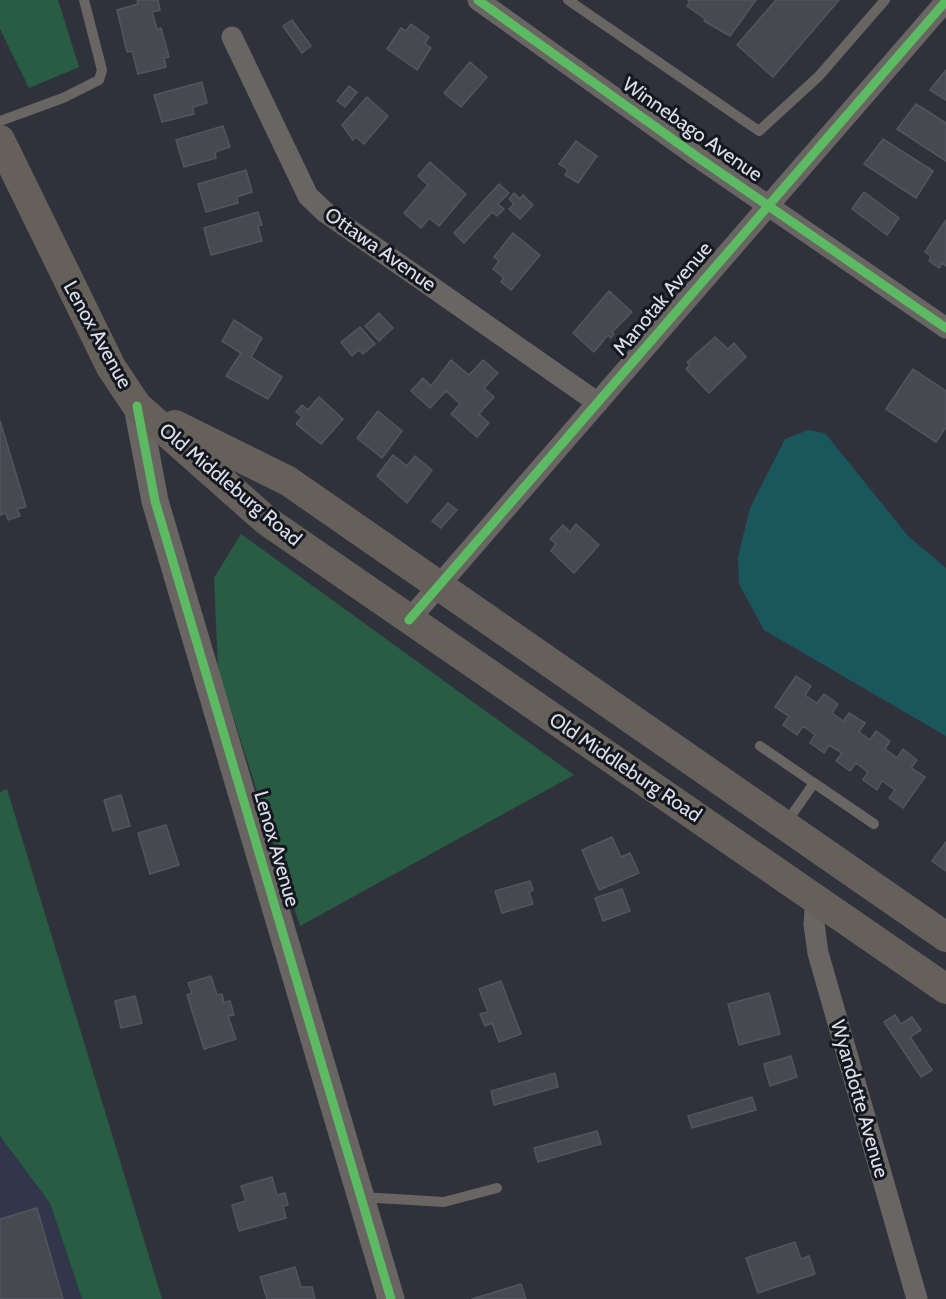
<!DOCTYPE html>
<html>
<head>
<meta charset="utf-8">
<style>
  body { margin:0 }
  canvas { display:block; background:#30323b }
</style>
</head>
<body>
<canvas width="946" height="1299"></canvas>
<script>
const ctx = document.querySelector('canvas').getContext('2d');
ctx.lineJoin = 'round';
function fillPath(path, color) { ctx.fillStyle = color; ctx.fill(path, 'evenodd'); }
const toPath = rows => new Path2D(rows.map(r => 'M' + r).join(''));
function stroke(path, color, width, dash) { ctx.strokeStyle = color; ctx.lineWidth = width; ctx.lineCap = dash ? 'butt' : 'round'; ctx.setLineDash(dash || []); ctx.stroke(path); }
function write(font, color, halo, rows, align = 'center') {
  ctx.font = font + ' Cabin,sans-serif'; ctx.lineWidth = 6; ctx.setLineDash([]); ctx.textBaseline = 'middle'; ctx.strokeStyle = halo; ctx.fillStyle = color; for (const [text, x, y, turn = 0] of rows) {
    ctx.save(); ctx.translate(x, y); ctx.rotate((+turn || 0) * Math.PI / 180); ctx.textAlign = isNaN(turn) ? turn : align; if (halo) ctx.strokeText(text, 0, 0); ctx.fillText(text, 0, 0); ctx.restore();
  }
}
const built = toPath([
  [0,1136,50,1203,82,1299,0,1299]
]);
const forest = toPath([
  [0,0,58,0,79,67,29,88,0,29],
  [241,534,574,775,300,926,218,669,214,578],
  [7,789,162,1299,82,1299,50,1203,0,1136,0,792]
]);
const water = toPath([
  [808,430,825,433,908,536,946,568,946,736,764,630,739,584,738,557,750,508,785,439]
]);
const building = toPath([
  [137,0,158,0,160,10,152,12,157,29,161,28,169,57,164,58,166,67,138,74,132,51,127,52,117,10,138,4,137,0],
  [688,0,756,0,730,36,704,21,705,19,687,6,690,2,688,0],
  [776,0,839,0,773,77,737,45,776,0],
  [292,20,311,46,302,53,283,26,292,20],
  [411,24,429,37,425,43,431,48,417,70,387,49,401,28,406,31,411,24],
  [470,62,487,77,461,107,444,93,470,62],
  [946,70,946,100,930,90,946,70],
  [202,82,207,103,193,107,194,114,162,122,154,95,202,82],
  [349,86,357,92,345,107,337,101,349,86],
  [367,97,388,116,364,144,356,137,353,140,342,125,367,97],
  [916,104,946,123,946,161,897,129,916,104],
  [223,126,230,147,215,152,216,158,184,167,176,140,223,126],
  [883,139,933,171,916,198,864,164,883,139],
  [576,141,597,156,578,183,565,175,568,170,559,164,576,141],
  [430,162,466,194,439,226,429,218,421,228,404,213,428,185,418,176,430,162],
  [246,170,252,192,237,197,238,203,206,212,198,184,246,170],
  [499,184,509,193,498,204,504,209,497,216,492,212,464,243,454,233,499,184],
  [864,192,899,218,887,235,852,209,864,192],
  [514,193,520,199,523,195,533,205,520,219,509,209,514,204,509,199,514,193],
  [258,212,262,225,258,226,262,241,211,255,204,228,258,212],
  [946,220,946,266,942,263,939,268,929,261,931,256,925,252,946,220],
  [513,233,540,255,511,290,501,282,504,278,493,269,499,261,494,257,513,233],
  [609,291,632,312,612,332,614,334,611,338,608,335,594,352,573,333,609,291],
  [379,313,393,328,379,341,365,326,379,313],
  [234,320,262,338,251,357,282,377,268,399,226,376,241,353,222,341,234,320],
  [360,327,375,344,363,354,359,350,352,356,341,342,360,327],
  [715,337,728,349,734,343,746,357,709,393,686,369,690,365,687,362,715,337],
  [451,360,469,375,483,360,498,373,484,388,494,397,479,414,489,423,477,437,451,414,460,404,446,391,430,408,411,391,423,378,431,386,451,360],
  [913,369,946,391,946,427,936,442,886,409,913,369],
  [319,397,343,419,321,444,296,424,302,417,296,412,302,405,308,410,319,397],
  [378,411,402,431,382,458,357,438,378,411],
  [0,421,26,507,17,509,20,516,8,520,6,513,0,515,0,421],
  [393,455,407,466,415,456,432,470,407,503,377,476,393,455],
  [448,503,457,510,441,528,432,521,448,503],
  [576,524,599,545,574,573,551,551,556,544,550,539,563,525,570,532,576,524],
  [796,676,811,686,805,695,817,703,824,694,838,704,832,713,843,721,849,713,865,723,859,732,870,740,876,731,890,741,885,749,897,758,903,749,917,760,911,768,925,777,903,808,889,798,895,790,882,781,877,790,863,780,868,772,856,763,850,771,836,761,842,753,829,745,824,753,810,743,815,735,803,726,797,735,783,725,789,716,775,707,796,676],
  [121,795,130,826,113,831,104,800,121,795],
  [166,825,179,865,150,874,138,833,166,825],
  [612,837,621,857,630,853,639,873,599,890,582,850,612,837],
  [946,842,946,871,932,861,946,842],
  [530,881,533,890,529,892,533,904,502,913,495,891,530,881],
  [622,889,630,911,603,921,595,898,622,889],
  [211,976,217,995,222,994,224,1003,230,1001,234,1015,228,1016,236,1039,204,1049,187,995,192,993,188,983,211,976],
  [501,981,521,1034,499,1042,492,1023,485,1026,480,1014,488,1012,479,989,501,981],
  [769,993,780,1034,739,1045,728,1004,769,993],
  [135,996,142,1023,121,1028,115,1001,135,996],
  [895,1015,901,1024,912,1017,921,1030,910,1037,932,1070,921,1077,884,1022,895,1015],
  [791,1056,797,1077,770,1086,764,1064,791,1056],
  [555,1073,558,1087,494,1105,491,1091,555,1073],
  [752,1097,756,1110,692,1128,688,1116,752,1097],
  [597,1131,601,1144,538,1162,534,1148,597,1131],
  [272,1177,277,1195,285,1193,288,1205,283,1206,286,1218,239,1231,232,1205,246,1201,241,1186,272,1177],
  [37,1208,63,1299,0,1299,0,1219,37,1208],
  [795,1242,801,1259,809,1256,815,1274,758,1293,746,1258,795,1242],
  [295,1267,301,1287,312,1287,315,1299,267,1299,260,1277,295,1267],
  [521,1284,526,1299,472,1299,521,1284]
]);
const service = toPath([
  [568,0,759,131,819,76,885,0],
  [0,121,63,98,99,80,102,70,84,0],
  [760,746,814,783,786,823],
  [814,783,874,824],
  [361,1197,444,1202,497,1188]
]);
const minor = toPath([
  [478,0,696,156,946,328],
  [232,37,308,196,326,213,598,403],
  [409,620,946,1],
  [816,897,814,924,818,953,917,1299]
]);
const tertiary = toPath([
  [137,406,155,501,391,1299]
]);
const secondary = toPath([
  [0,140,111,367,137,406,267,521,946,989],
  [175,425,288,481,946,937]
]);
const cycleway = toPath([
  [478,0,696,156,946,328],
  [137,406,155,501,391,1299],
  [409,620,946,1]
]);
const streetNames = [
  ["Winnebago Avenue",692,130,35],
  ["Ottawa Avenue",380,250,35],
  ["Manotak Avenue",663,299,-50],
  ["Lenox Avenue",97,335,61],
  ["Old Middleburg Road",230,485,40],
  ["Old Middleburg Road",625,768,34],
  ["Lenox Avenue",276,849,74],
  ["Wyandotte Avenue",859,1099,74]
];
fillPath(built, '#31364b');
fillPath(forest, '#285c43');
fillPath(water, '#19575c');
fillPath(building, '#474950');
stroke(building, '#53555d', 1.5);
stroke(service, '#696563', 10);
stroke(minor, '#696563', 21);
stroke(tertiary, '#696563', 27);
stroke(secondary, '#66605a', 30);
stroke(cycleway, '#5cba63', 9);
write('20px', '#dde0eb', '#15171f', streetNames);
</script>
</body>
</html>
